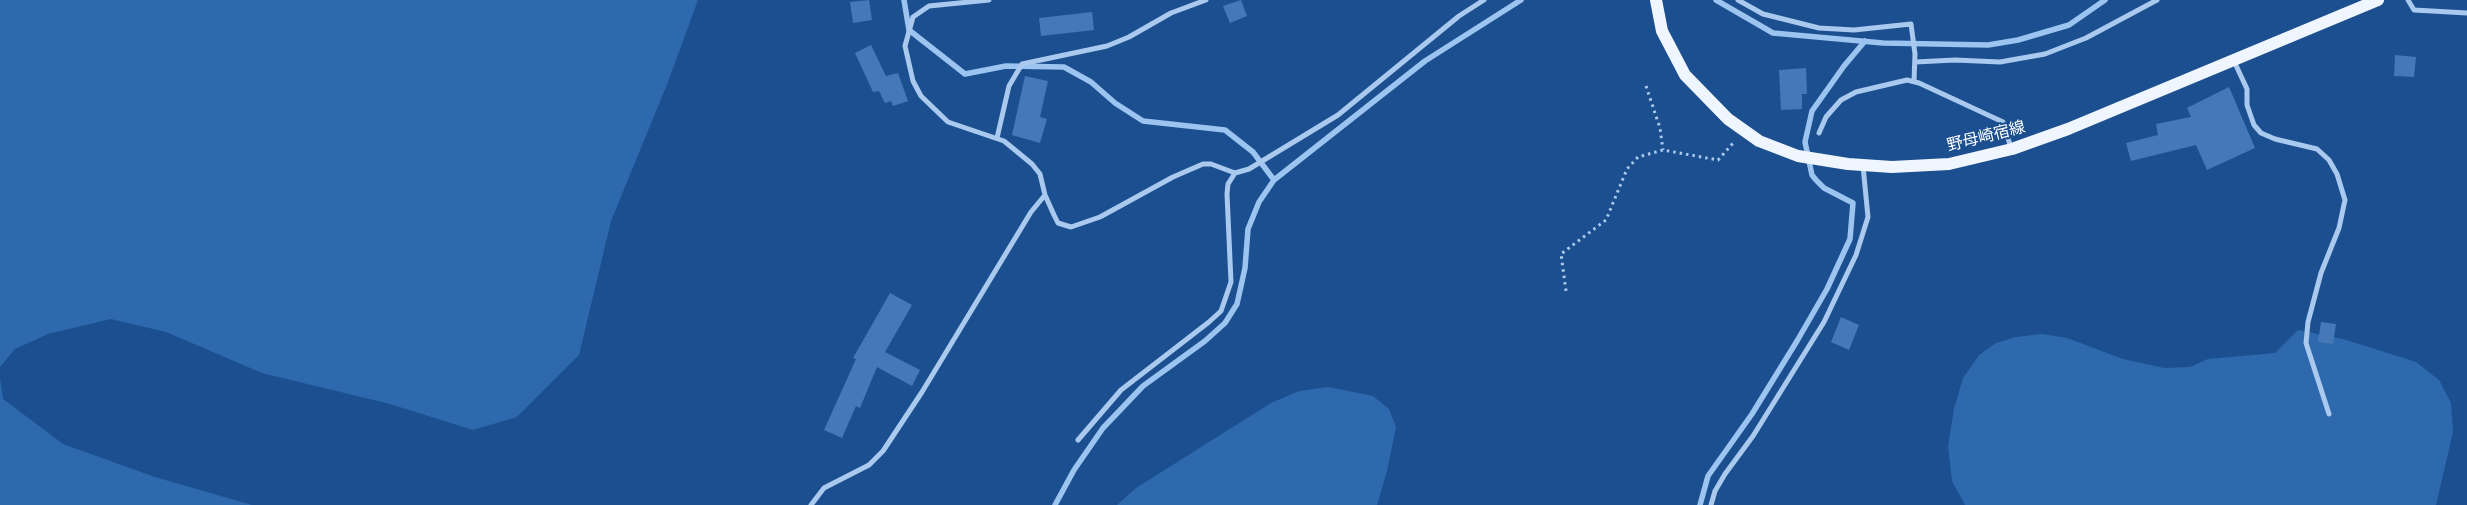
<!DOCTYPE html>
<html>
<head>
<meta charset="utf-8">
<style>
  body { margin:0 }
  canvas { display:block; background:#1b4f8f }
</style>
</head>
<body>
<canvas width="2467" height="505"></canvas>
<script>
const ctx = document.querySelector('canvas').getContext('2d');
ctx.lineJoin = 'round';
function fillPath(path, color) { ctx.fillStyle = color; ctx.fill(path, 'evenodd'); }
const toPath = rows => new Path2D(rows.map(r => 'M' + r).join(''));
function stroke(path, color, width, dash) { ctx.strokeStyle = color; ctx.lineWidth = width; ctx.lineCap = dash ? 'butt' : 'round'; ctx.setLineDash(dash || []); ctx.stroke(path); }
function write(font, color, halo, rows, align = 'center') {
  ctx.font = font + ' Ubuntu,"Noto Sans JP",sans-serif'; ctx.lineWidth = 4; ctx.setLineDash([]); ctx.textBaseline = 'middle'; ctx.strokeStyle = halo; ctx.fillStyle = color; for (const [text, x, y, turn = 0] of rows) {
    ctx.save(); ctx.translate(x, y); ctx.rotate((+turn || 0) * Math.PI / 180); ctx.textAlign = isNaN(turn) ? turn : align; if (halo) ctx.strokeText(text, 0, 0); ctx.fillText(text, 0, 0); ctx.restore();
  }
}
const green = toPath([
  [0,0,698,0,668,82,611,221,579,355,517,417,473,430,390,404,262,373,166,332,111,319,48,334,15,349,0,367],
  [2298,330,2343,339,2416,362,2439,380,2451,403,2453,432,2436,505,1965,505,1952,481,1948,446,1954,409,1963,378,1979,355,1996,343,2016,337,2042,334,2067,338,2123,359,2164,368,2190,367,2208,359,2275,353],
  [0,379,3,399,63,444,155,477,252,505,0,505],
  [1328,387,1373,396,1389,409,1396,427,1387,471,1377,505,1117,505,1136,488,1271,403,1299,391]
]);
const stream = toPath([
  [904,0,909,30,965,74,1006,66,1064,67,1091,82,1115,103,1143,121,1225,130,1253,152,1274,180],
  [1716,0,1773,33,1883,43,1988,45,2018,40,2069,25,2105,0],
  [1055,505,1074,470,1103,428,1143,386,1205,341,1225,323,1237,304,1245,268,1248,229,1259,202,1274,180,1425,61,1521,0],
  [1700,505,1708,476,1752,414,1797,341,1827,289,1850,239,1853,203,1824,188,1816,180,1812,175,1805,142,1812,111,1844,66,1865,41]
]);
const building = toPath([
  [869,0,872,20,853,23,850,2],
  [1241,0,1247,16,1230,23,1223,6],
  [1092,12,1094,30,1041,36,1039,18],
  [871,45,886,76,898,73,908,101,893,106,891,101,885,103,879,91,873,92,855,53],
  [2395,55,2416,57,2414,77,2394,76],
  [1806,68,1807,94,1802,94,1802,109,1781,110,1779,70],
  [1025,76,1048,81,1040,117,1047,119,1040,143,1012,135],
  [2229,87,2255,148,2207,170,2196,145,2131,161,2126,143,2158,135,2156,124,2191,117,2187,108],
  [890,293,912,305,885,352,920,370,912,386,877,367,860,408,856,406,842,438,824,430,856,359,853,358],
  [1841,317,1859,325,1849,350,1831,342],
  [2321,322,2336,324,2333,344,2318,342]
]);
const path = toPath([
  [1646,86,1660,128,1663,150],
  [1566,291,1561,254,1606,220,1627,169,1638,157,1663,150,1718,160,1734,142]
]);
const minor = toPath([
  [989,0,929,6,913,17,905,46,913,81,921,96,948,122,1004,141,1032,164,1040,174,1045,195,1054,215,1058,223,1071,227,1100,217,1173,177,1203,164,1211,164,1235,173,1249,169,1338,115,1459,16,1484,0],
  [1738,0,1763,14,1819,28,1854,30,1911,24,1915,54,1914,81],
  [2408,0,2414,10,2467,13],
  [2234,61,2247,89,2247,105,2254,125,2261,133,2275,139,2317,149,2329,160,2337,174,2345,200,2339,228,2321,273,2308,322,2306,343,2329,414],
  [1915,62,1955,60,2000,62,2045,54,2086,38,2157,0],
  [1819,133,1826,117,1841,100,1856,92,1907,80,1919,83,2003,122,2011,148],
  [997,138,1009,86,1022,64,1107,46,1129,37,1171,13,1206,0],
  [1078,440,1121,390,1209,322,1221,311,1231,282,1227,194,1228,184,1235,173],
  [811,505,824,488,869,465,883,451,922,392,1031,212,1045,195],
  [1711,505,1715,491,1725,474,1753,436,1824,322,1856,255,1868,217,1863,166]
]);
const primary = toPath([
  [1656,0,1662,31,1685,75,1728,119,1759,141,1798,156,1848,164,1892,167,1949,164,2012,149,2068,129,2378,0]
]);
const streetNames = [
  ["野母崎宿線",1986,136,-14]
];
fillPath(green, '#2e69ad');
stroke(stream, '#9cc4f0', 5.5);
fillPath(building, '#4478b7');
stroke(path, '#a9c9ee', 3, [2.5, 4]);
stroke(minor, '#a9c9ee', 5);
stroke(primary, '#f0f6ff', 12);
write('16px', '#fff', '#1b4f8f', streetNames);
</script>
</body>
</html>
